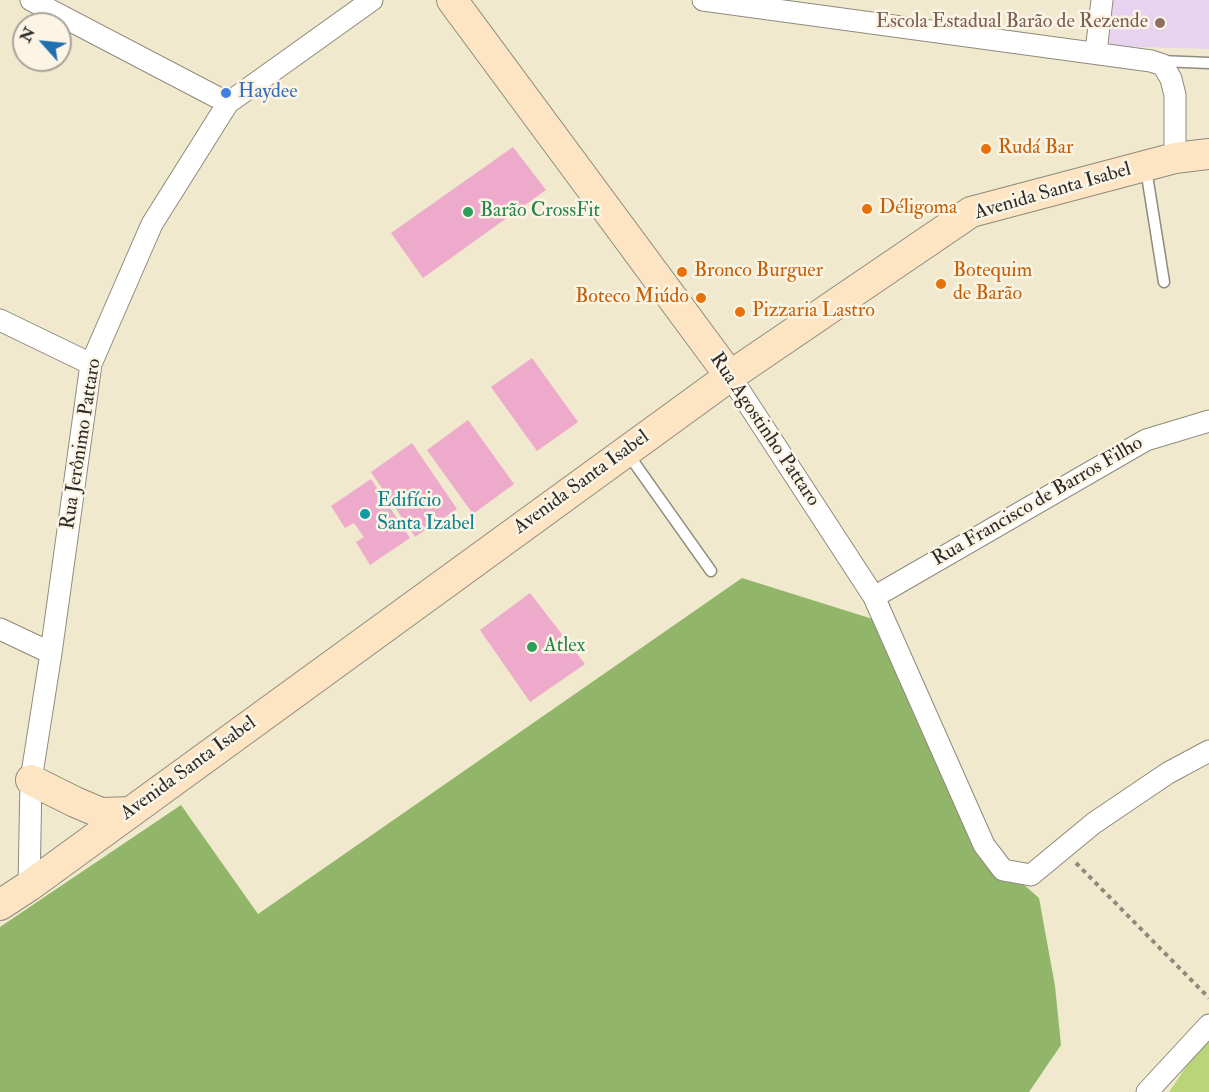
<!DOCTYPE html>
<html>
<head>
<meta charset="utf-8">
<style>
  body { margin:0 }
  #map { position:relative; width:1209px; height:1092px; overflow:hidden; background:#f0e9cd; font-family:"IM FELL Double Pica",serif }
  canvas { display:block }
  .north { position:absolute; left:12px; top:12px; width:60px; height:60px; box-sizing:border-box; background:#fcf5e5; border:2px solid #a8a49b; border-radius:50%; rotate:297deg; font-size:16px; font-weight:700; line-height:24px; text-align:center; color:#2b2b2b }
  .north::after { content:''; display:block; margin:auto; width:21px; height:27px; background:#1f6fb2; clip-path:polygon(50% 0,100% 100%,50% 72%,0 100%) }
</style>
</head>
<body>
<div id="map">
<canvas width="1209" height="1092"></canvas>
<div class="north">N</div>
</div>
<script>
const ctx = document.querySelector('canvas').getContext('2d');
ctx.lineJoin = 'round';
function fillPath(path, color) { ctx.fillStyle = color; ctx.fill(path, 'evenodd'); }
const toPath = rows => new Path2D(rows.map(r => 'M' + r).join(''));
function stroke(path, color, width, dash) { ctx.strokeStyle = color; ctx.lineWidth = width; ctx.lineCap = dash ? 'butt' : 'round'; ctx.setLineDash(dash || []); ctx.stroke(path); }
function write(font, color, halo, rows, align = 'center') {
  ctx.font = font + ' "IM FELL Double Pica",serif'; ctx.lineWidth = 5; ctx.setLineDash([]); ctx.textBaseline = 'middle'; ctx.strokeStyle = halo; ctx.fillStyle = color; for (const [text, x, y, turn = 0] of rows) {
    ctx.save(); ctx.translate(x, y); ctx.rotate((+turn || 0) * Math.PI / 180); ctx.textAlign = isNaN(turn) ? turn : align; if (halo) ctx.strokeText(text, 0, 0); ctx.fillText(text, 0, 0); ctx.restore();
  }
}
const built = toPath([
  [1113,0,1209,0,1209,49,1108,46]
]);
const green = toPath([
  [1209,1040,1209,1092,1169,1092,1188,1064]
]);
const forest = toPath([
  [742,578,879,621,982,848,1039,898,1055,986,1061,1045,1029,1092,0,1092,0,927,181,805,258,914]
]);
const building = toPath([
  [513,147,546,190,423,278,391,233],
  [532,358,578,422,537,451,491,387],
  [468,420,514,484,473,514,427,450],
  [412,443,457,509,415,537,371,472],
  [371,479,410,538,370,565,356,542,364,537,354,523,345,528,331,506],
  [530,593,585,664,530,702,480,630]
]);
const path = toPath([
  [1076,863,1209,998]
]);
const lane = toPath([
  [1160,61,1209,63],
  [1146,169,1164,282],
  [628,454,711,571]
]);
const street = toPath([
  [31,0,228,103],
  [703,0,1151,61,1163,65,1171,79,1175,95,1175,158],
  [1096,52,1102,0],
  [0,320,91,364],
  [730,376,874,597,984,845,1003,870,1031,875,1094,823,1168,773,1209,751],
  [874,597,1146,440,1209,421],
  [0,629,51,653],
  [29,886,31,780,51,653,91,364,152,224,228,103,372,0],
  [1147,1092,1209,1025]
]);
const secondary = toPath([
  [452,0,730,376],
  [31,780,75,802,101,813,130,812],
  [0,905,29,886,730,376,971,212,1175,158,1209,154]
]);
const markers = [
  [1160,23,6,"#8d6e63"],
  [226,93,6,"#3f7fe0"],
  [986,149,6,"#e8710a"],
  [867,209,6,"#e8710a"],
  [468,212,6,"#2e9e5b"],
  [682,272,6,"#e8710a"],
  [941,284,6,"#e8710a"],
  [701,298,6,"#e8710a"],
  [740,312,6,"#e8710a"],
  [365,514,6,"#0f9aa8"],
  [532,647,6,"#2e9e5b"]
];
const educationNames = [
  ["Escola Estadual Barão de Rezende",1148,23]
];
const shopNames = [
  ["Haydee",238,93]
];
const foodNames = [
  ["Rudá Bar",998,149],
  ["Déligoma",879,209],
  ["Bronco Burguer",694,272],
  ["Botequim",953,272],
  ["de Barão",953,295],
  ["Boteco Miúdo",689,298,"right"],
  ["Pizzaria Lastro",752,312]
];
const streetNames = [
  ["Avenida Santa Isabel",1053,192,-16],
  ["Rua Agostinho Pattaro",764,430,56],
  ["Rua Jerônimo Pattaro",82,444,-81],
  ["Avenida Santa Isabel",582,483,-36],
  ["Rua Francisco de Barros Filho",1038,502,-30],
  ["Avenida Santa Isabel",189,769,-36]
];
const leisureNames = [
  ["Barão CrossFit",480,212],
  ["Atlex",544,647]
];
const cultureNames = [
  ["Edifício",377,502],
  ["Santa Izabel",377,525]
];
fillPath(built, '#e7d2ef');
fillPath(green, '#b9d479');
fillPath(forest, '#92b669');
fillPath(building, '#edaacb');
stroke(lane, '#8e8a7c', 13);
stroke(street, '#8e8a7c', 23);
stroke(secondary, '#8e8a7c', 32);
stroke(path, '#8e8a7c', 4, [4.5, 4.5]);
stroke(lane, '#fff', 10);
stroke(street, '#fff', 21);
stroke(secondary, '#fde5c4', 30);
for (const [x, y, r, color] of markers) { const dot = new Path2D(); dot.arc(x, y, r, 0, 2 * Math.PI); ctx.fillStyle = color; ctx.fill(dot); stroke(dot, '#fcf5e5', 2); }
write('20px', '#785e54', '#fcf5e5', educationNames, 'right');
write('20px', '#366cbe', '#fcf5e5', shopNames, 'left');
write('20px', '#c56008', '#fcf5e5', foodNames, 'left');
write('20px', '#2b2b2b', '#fcf5e5', streetNames);
write('20px', '#27864d', '#fcf5e5', leisureNames, 'left');
write('20px', '#0d838f', '#fcf5e5', cultureNames, 'left');
</script>
</body>
</html>
